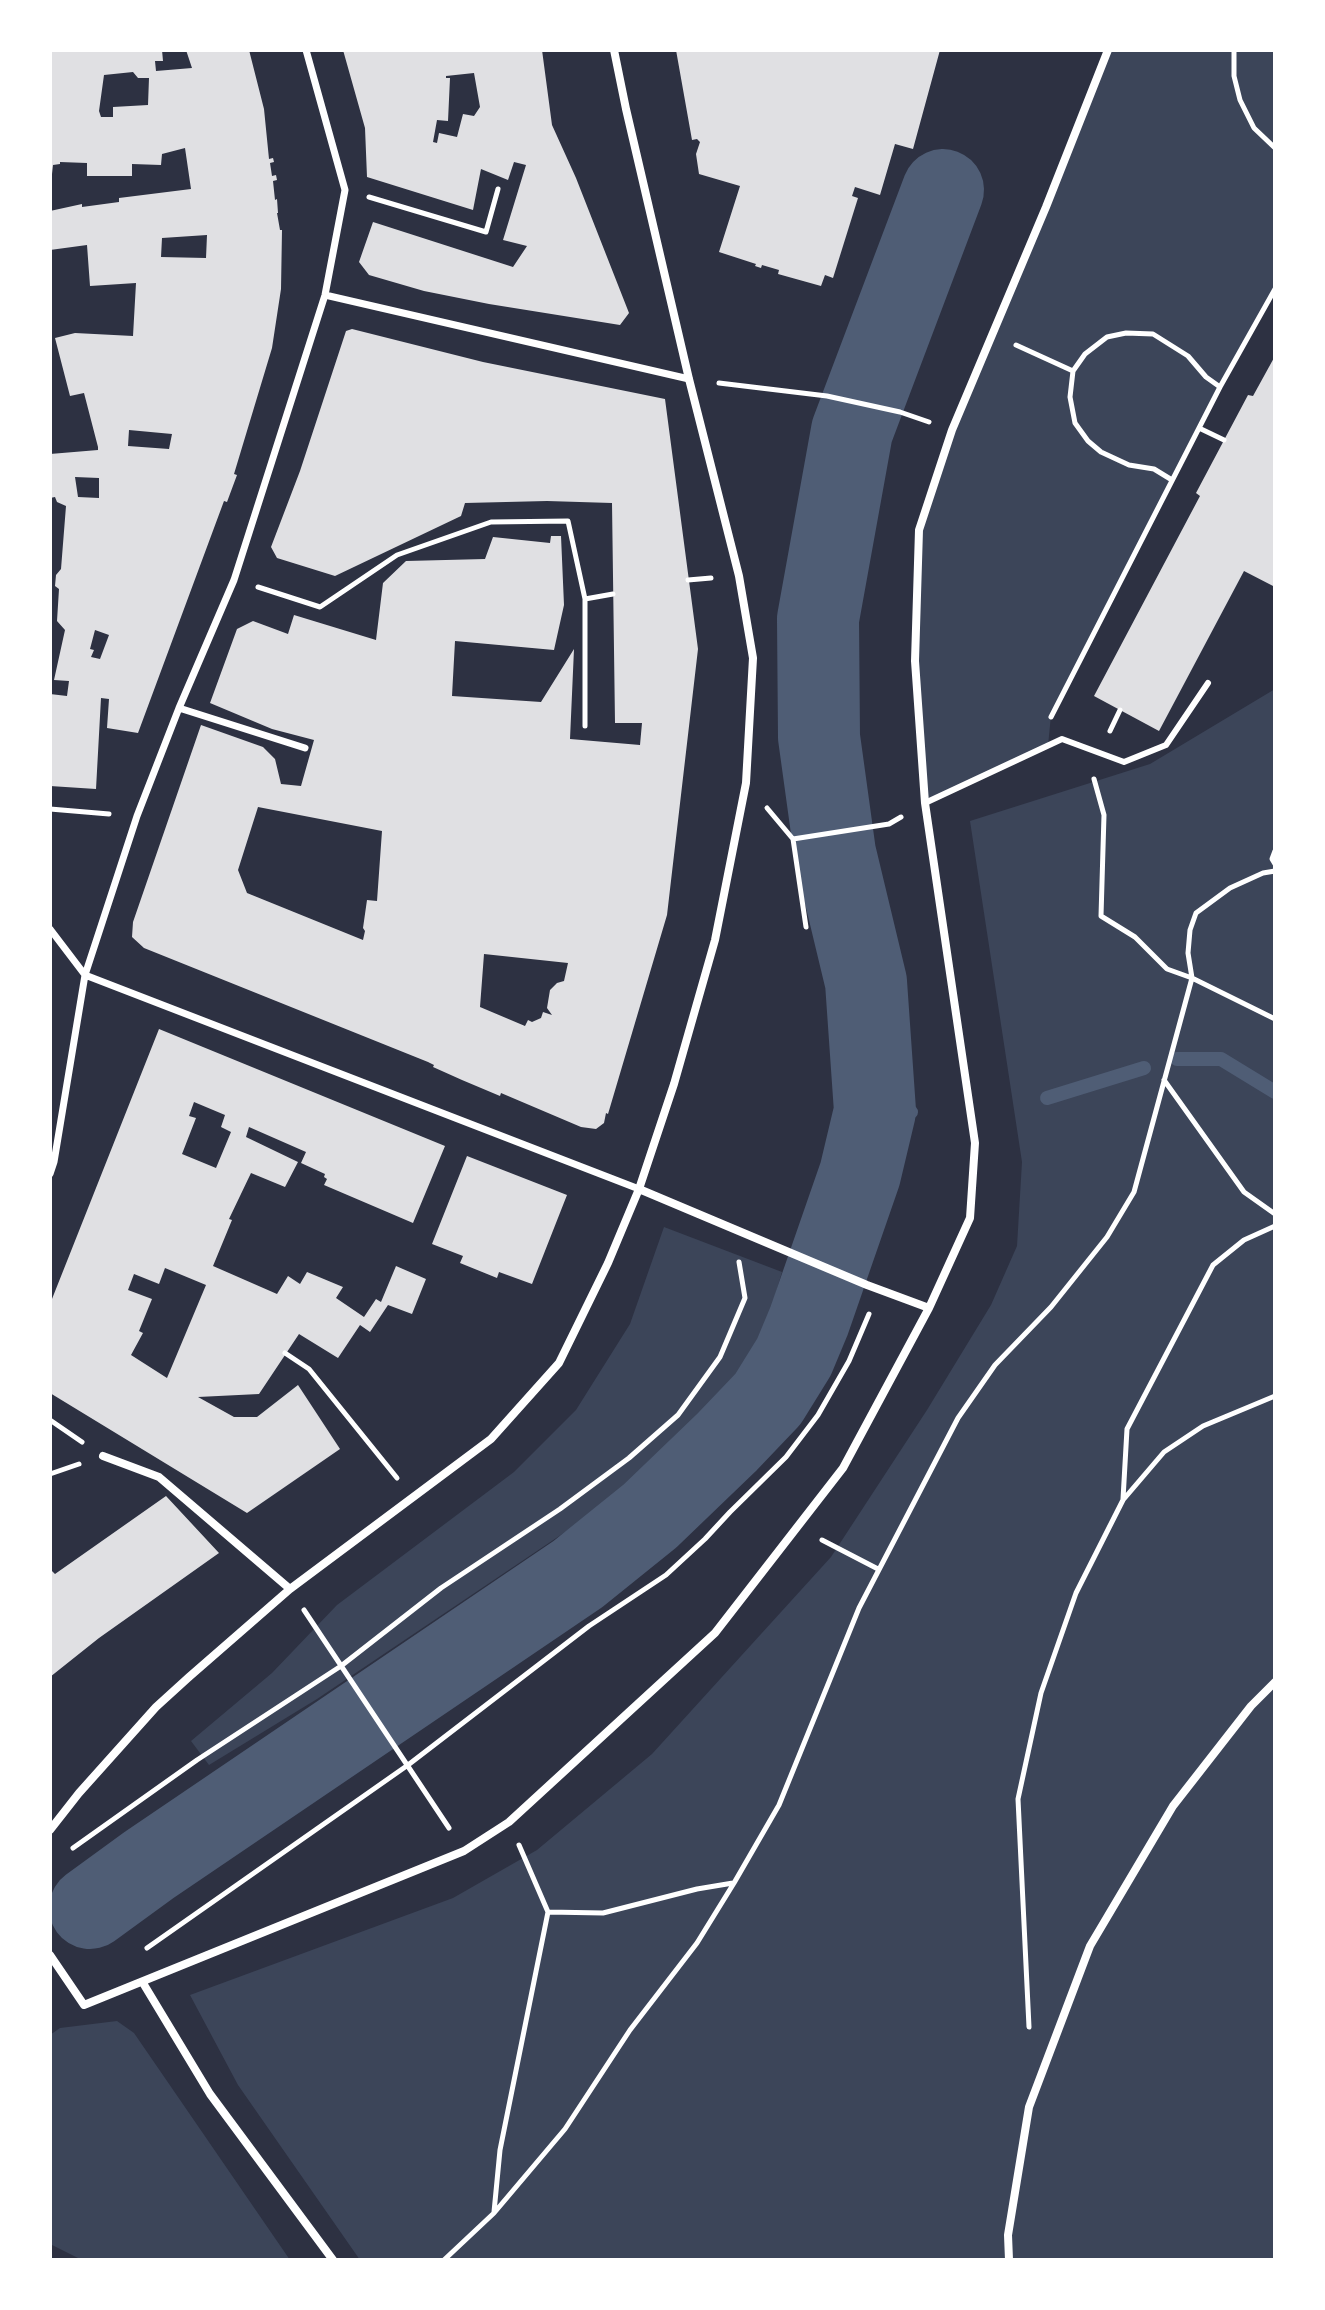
<!DOCTYPE html>
<html>
<head>
<meta charset="utf-8">
<style>
  body { margin:0 }
  #map { position:relative; width:1325px; height:2310px; overflow:hidden; background:#2d3142; font-family:Merriweather,serif }
  canvas { display:block }
  .frame { position:absolute; inset:0; border:52px solid #fff; pointer-events:none }
</style>
</head>
<body>
<div id="map">
<canvas width="1325" height="2310"></canvas>
<div class="frame"></div>
</div>
<script>
const ctx = document.querySelector('canvas').getContext('2d');
ctx.lineJoin = 'round';
function fillPath(path, color) { ctx.fillStyle = color; ctx.fill(path, 'evenodd'); }
const toPath = rows => new Path2D(rows.map(r => 'M' + r).join(''));
function stroke(path, color, width, dash) { ctx.strokeStyle = color; ctx.lineWidth = width; ctx.lineCap = dash ? 'butt' : 'round'; ctx.setLineDash(dash || []); ctx.stroke(path); }
const green = toPath([
  [1107,50,1275,50,1275,289,1220,387,1051,715,1048,746,925,803,915,661,919,530,952,430],
  [1275,689,1275,2260,360,2260,238,2085,190,1995,453,1898,537,1850,652,1754,831,1557,927,1410,991,1305,1017,1246,1022,1162,970,821,1150,764],
  [664,1227,782,1272,757,1357,686,1435,635,1485,317,1699,209,1765,191,1741,272,1673,337,1605,514,1472,576,1410,630,1324],
  [117,2021,134,2033,290,2260,82,2260,50,2244,50,2035,60,2028]
]);
const stream = toPath([
  [1177,1059,1221,1059,1275,1092],
  [1047,1098,1144,1068],
  [875,1111,911,1112]
]);
const river = toPath([
  [90,1908,149,1865,578,1574,650,1516,727,1442,768,1399,794,1357,809,1321,860,1174,875,1111,866,982,835,853,819,737,818,619,852,431,943,190]
]);
const building = toPath([
  [50,50,162,50,163,61,155,61,156,71,192,68,186,50,249,50,264,109,269,159,273,158,274,162,270,163,272,176,276,175,277,180,273,181,275,200,277,199,278,213,277,213,280,230,282,230,281,289,272,348,234,474,237,475,227,502,224,501,138,733,107,728,109,699,101,698,96,789,50,786,50,694,67,696,69,681,54,680,65,630,57,621,59,589,55,586,56,575,61,569,66,506,57,502,55,497,50,498,50,454,98,450,98,447,84,393,70,396,55,338,75,333,133,336,136,283,90,286,87,245,50,250,50,211,82,204,82,207,119,202,119,198,191,189,185,148,162,154,161,165,132,164,132,176,87,176,87,163,60,162,60,164,53,165,52,174,50,174],
  [133,72,138,78,149,78,148,105,113,107,113,117,101,117,99,111,104,75],
  [207,235,206,258,161,257,162,238],
  [129,430,172,434,169,449,128,446],
  [75,477,99,478,99,498,78,497],
  [95,630,109,635,100,659,91,657,94,650,90,649],
  [343,50,542,50,552,125,576,178,629,313,620,325,489,304,424,291,369,275,359,262,373,222,513,267,527,246,503,240,526,165,514,162,508,180,481,169,473,210,367,177,365,128],
  [474,73,480,107,474,116,463,114,457,137,439,133,437,143,433,142,437,120,448,121,450,78,446,78,446,76],
  [676,50,940,50,913,149,895,144,880,195,855,187,852,196,858,198,833,278,825,275,821,286,778,274,779,270,762,265,761,268,755,266,756,264,719,252,740,186,699,174,696,154,700,142,697,139,692,140],
  [352,329,483,362,665,399,698,649,667,915,608,1114,606,1113,604,1123,596,1129,581,1127,501,1093,500,1096,462,1080,433,1067,434,1065,428,1062,144,948,132,937,133,922,201,725,263,747,275,759,281,784,301,786,314,740,272,729,210,703,237,629,253,621,288,634,294,615,376,640,383,583,406,561,485,559,493,537,550,543,551,536,561,536,564,605,554,650,455,641,452,696,541,702,574,649,570,739,640,745,642,723,615,723,612,503,547,501,465,503,461,516,335,576,277,558,271,547,300,471,346,331],
  [258,807,382,831,377,901,367,900,363,928,365,931,363,940,247,893,238,870],
  [484,954,568,963,564,981,557,983,550,990,547,1008,552,1015,543,1012,541,1018,532,1022,528,1020,525,1026,480,1007],
  [1275,356,1275,587,1244,571,1159,731,1094,696,1200,496,1196,493,1248,395,1253,396],
  [159,1029,445,1146,413,1223,324,1185,327,1179,324,1177,325,1174,301,1163,306,1152,249,1127,246,1137,298,1162,285,1187,251,1173,229,1219,232,1220,213,1266,277,1294,288,1276,300,1284,307,1272,343,1287,336,1298,364,1317,376,1299,381,1302,396,1266,426,1279,412,1314,388,1305,370,1332,360,1325,338,1358,299,1334,259,1394,198,1397,234,1417,257,1417,298,1385,340,1449,247,1513,50,1393,50,1304],
  [194,1102,225,1115,221,1127,231,1132,216,1168,182,1154,196,1118,189,1116],
  [165,1268,206,1285,167,1378,131,1355,143,1333,139,1331,152,1299,128,1290,134,1274,159,1284],
  [467,1156,567,1195,532,1284,499,1272,497,1278,460,1263,463,1256,432,1244],
  [166,1496,219,1553,99,1638,50,1677,50,1569,55,1574]
]);
const path = toPath([
  [1234,50,1234,76,1240,100,1254,128,1275,148],
  [369,197,486,232,498,189],
  [1016,345,1073,371],
  [719,383,827,396,900,412,929,422],
  [1199,428,1224,440],
  [1172,480,1154,469,1129,465,1101,452,1088,441,1075,423,1070,397,1073,371,1085,354,1107,337,1126,333,1153,334,1188,356,1206,377,1220,387],
  [688,580,711,578],
  [258,587,320,607,397,555,491,522,568,521,585,599,585,726],
  [585,599,613,594],
  [1051,717,1220,387,1275,289],
  [1110,731,1120,710],
  [1094,779,1104,815,1101,916,1135,937,1167,969,1192,978,1275,1019],
  [767,808,793,839,806,927],
  [50,809,109,814],
  [793,839,889,824,901,817],
  [1275,851,1272,859,1275,864],
  [1164,1080,1244,1192,1275,1214],
  [285,1353,309,1369,397,1478],
  [50,1420,82,1442],
  [50,1474,79,1464],
  [1123,1499,1127,1429,1213,1265,1244,1240,1275,1226],
  [822,1540,878,1569],
  [304,1610,449,1828],
  [73,1848,197,1760,341,1666,441,1588,560,1509,629,1458,678,1415,720,1357,745,1298,739,1262],
  [548,1912,603,1913,697,1889,733,1883],
  [147,1948,408,1765,589,1626,666,1575,705,1539,730,1512,786,1457,818,1415,849,1361,869,1314],
  [1029,2027,1018,1799,1041,1693,1076,1593,1123,1500,1164,1452,1203,1426,1275,1396],
  [494,2212,500,2150,548,1912,519,1845],
  [444,2260,494,2213,565,2129,630,2030,697,1943,734,1883,779,1805,859,1608,958,1418,995,1365,1051,1307,1107,1237,1134,1192,1192,978,1188,953,1190,930,1196,913,1230,888,1263,873,1275,871]
]);
const service = toPath([
  [925,803,1062,739,1124,762,1166,745,1208,683]
]);
const pedestrian = toPath([
  [325,295,689,379],
  [179,708,305,748],
  [50,929,85,975,639,1189],
  [50,1174,54,1162,85,975,137,816,179,708,234,580,325,295,345,190,306,50]
]);
const minor = toPath([
  [639,1189,867,1285,929,1308],
  [103,1456,159,1477,290,1589],
  [50,1830,79,1793,156,1707,189,1677,290,1589,491,1439,559,1363,608,1263,639,1189,674,1084,715,940,746,783,753,658,739,576,689,379,626,109,614,50],
  [50,1955,84,2005,464,1851,509,1822,715,1633,843,1468,929,1308,970,1218,975,1143,925,803,915,661,919,530,952,430,1046,207,1108,50],
  [143,1983,210,2094,333,2260],
  [1009,2260,1008,2235,1029,2107,1090,1946,1173,1806,1251,1706,1275,1682]
]);
fillPath(green, '#3c4559');
stroke(stream, '#4f5d75', 14);
stroke(river, '#4f5d75', 82);
fillPath(building, '#e0e0e3');
stroke(path, '#fff', 5);
stroke(service, '#fff', 6);
stroke(pedestrian, '#fff', 7);
stroke(minor, '#fff', 8);
</script>
</body>
</html>
